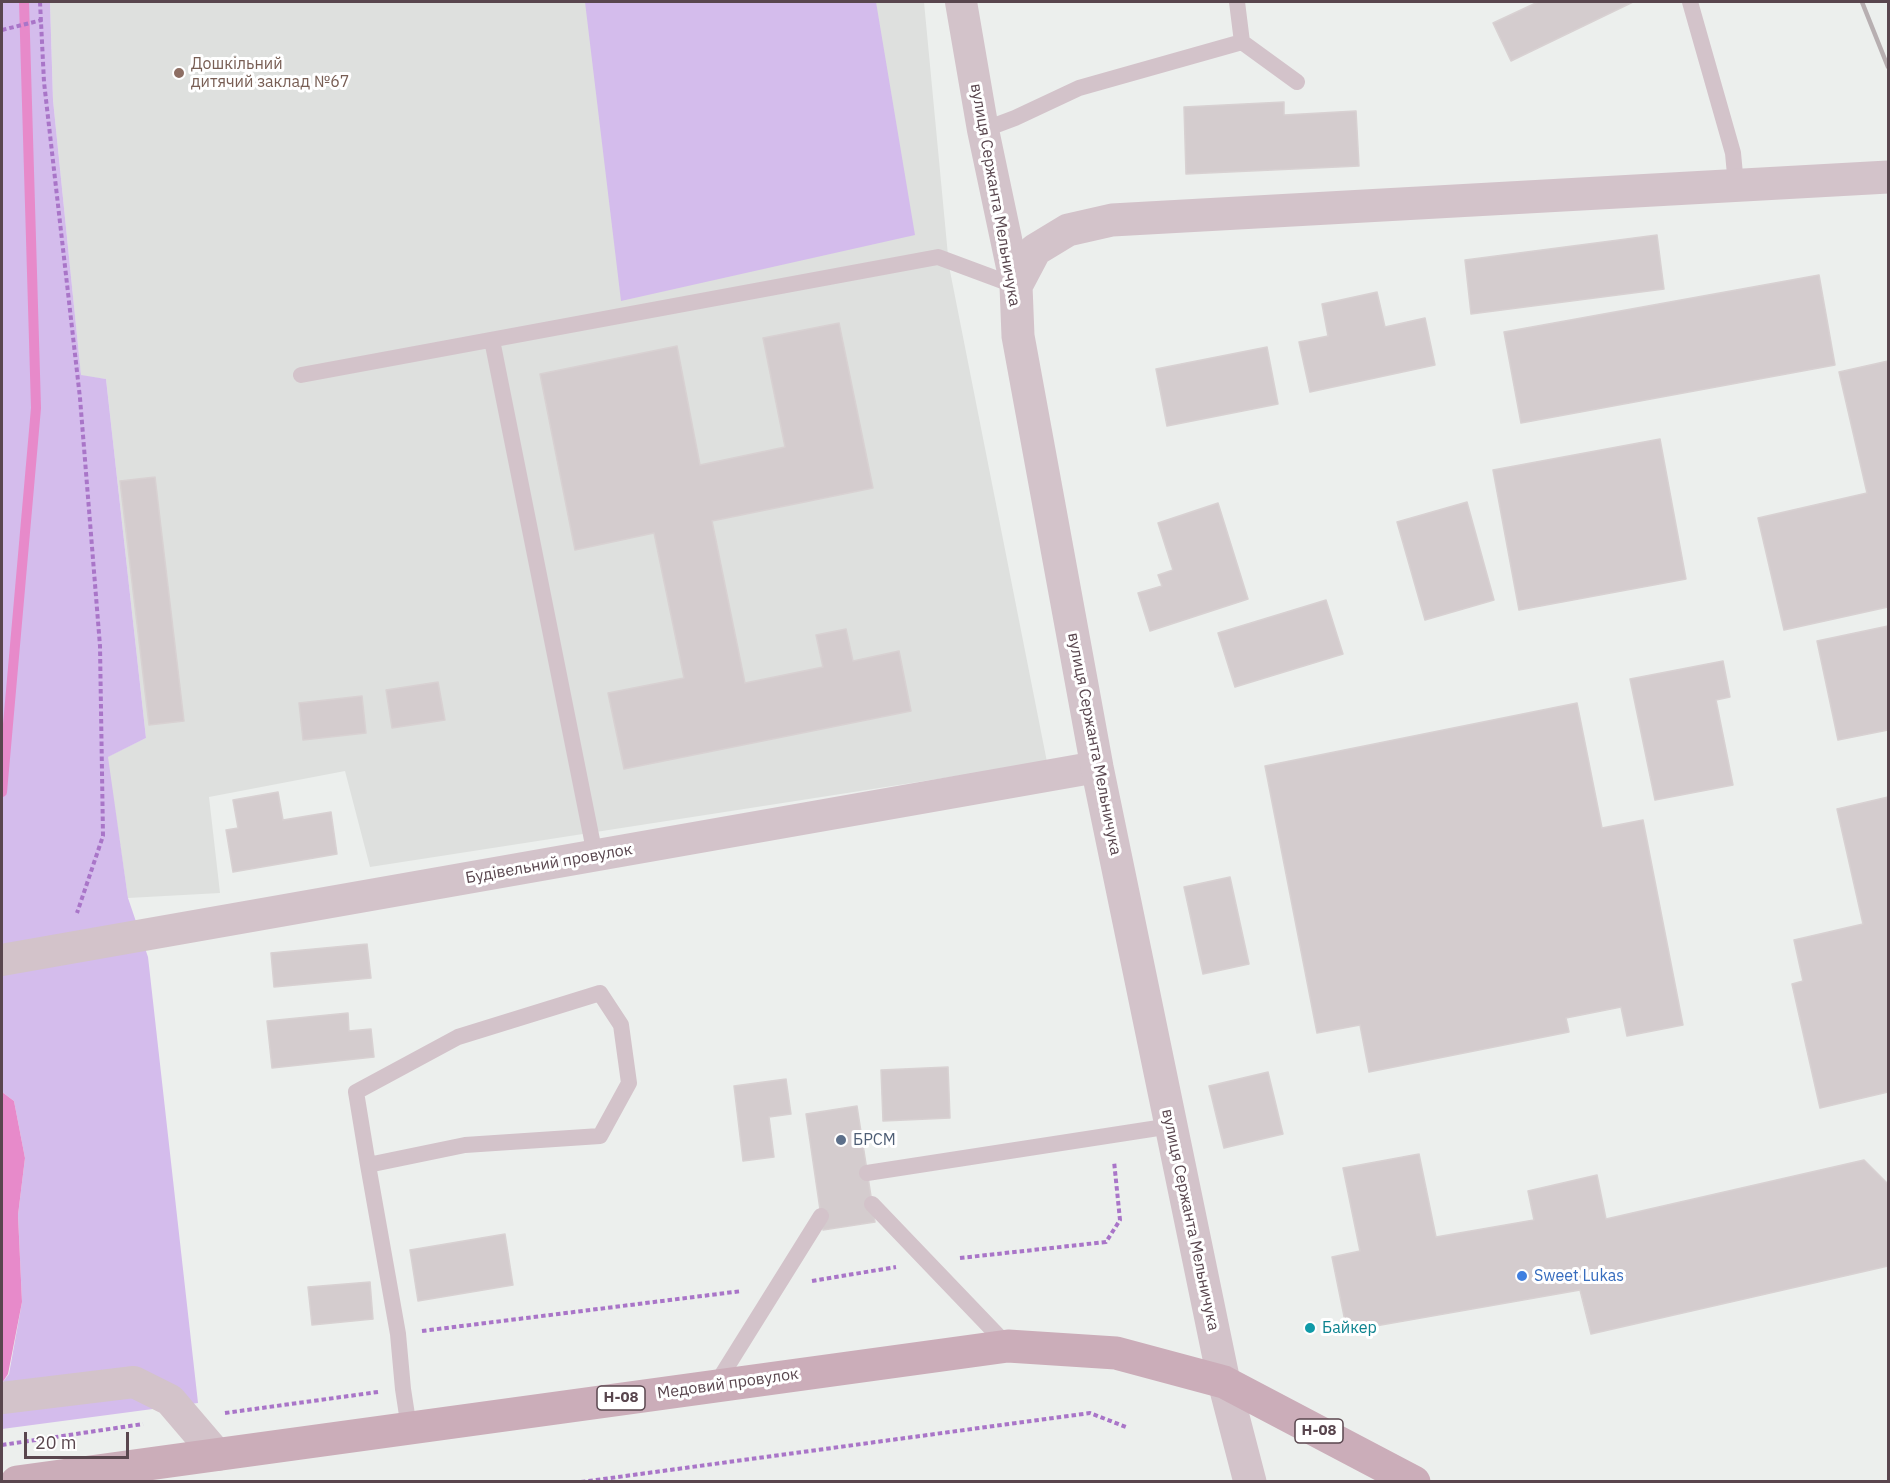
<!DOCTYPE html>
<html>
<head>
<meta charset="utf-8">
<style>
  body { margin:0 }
  #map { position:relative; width:1890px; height:1483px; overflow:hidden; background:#ecefed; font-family:"IBM Plex Sans",sans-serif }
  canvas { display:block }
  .frame { position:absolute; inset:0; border:3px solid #59464e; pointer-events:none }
  .scale { position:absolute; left:24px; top:1432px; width:105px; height:27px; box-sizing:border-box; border:3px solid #59464e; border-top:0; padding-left:8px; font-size:18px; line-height:21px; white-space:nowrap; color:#59464e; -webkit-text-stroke:4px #fff; paint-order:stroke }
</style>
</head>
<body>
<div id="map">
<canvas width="1890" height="1483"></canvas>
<div class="frame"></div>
<div class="scale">20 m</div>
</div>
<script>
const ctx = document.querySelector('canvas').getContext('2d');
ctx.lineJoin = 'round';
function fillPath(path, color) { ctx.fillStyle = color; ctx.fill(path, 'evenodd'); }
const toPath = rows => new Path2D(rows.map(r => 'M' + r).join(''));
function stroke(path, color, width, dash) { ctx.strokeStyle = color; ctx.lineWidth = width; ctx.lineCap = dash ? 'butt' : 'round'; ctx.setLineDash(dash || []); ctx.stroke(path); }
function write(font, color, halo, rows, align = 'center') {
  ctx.font = font + ' "IBM Plex Sans",sans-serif'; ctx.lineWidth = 6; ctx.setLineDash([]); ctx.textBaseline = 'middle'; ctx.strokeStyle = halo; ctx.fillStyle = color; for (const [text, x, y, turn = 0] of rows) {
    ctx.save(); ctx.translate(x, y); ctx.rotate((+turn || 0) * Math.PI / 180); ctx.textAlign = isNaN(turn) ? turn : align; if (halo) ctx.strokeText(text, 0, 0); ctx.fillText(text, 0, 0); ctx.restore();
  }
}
const education = toPath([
  [50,2,924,2,949,266,1047,762,370,867,345,771,209,797,220,893,128,898,107,757,146,738,106,379,81,376,53,100]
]);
const green = toPath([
  [2,2,50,2,53,100,81,375,106,379,146,738,108,757,128,898,148,957,198,1403,2,1429,2,1383,9,1374,22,1302,18,1215,25,1158,14,1101,2,1092],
  [585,2,876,2,915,235,621,301]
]);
const water = toPath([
  [2,1092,14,1101,25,1158,18,1215,22,1302,8,1374,2,1383]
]);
const stream = toPath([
  [2,792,36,408,24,2]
]);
const building = toPath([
  [1538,2,1633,2,1511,61,1493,23,1538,2],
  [1284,102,1284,115,1356,111,1359,166,1186,174,1184,107,1284,102],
  [1657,235,1664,289,1471,314,1465,260,1657,235],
  [1819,275,1835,365,1521,423,1504,332,1819,275],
  [1377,292,1385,327,1425,318,1435,365,1310,392,1299,342,1328,336,1322,304,1377,292],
  [839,323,873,488,712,521,745,683,823,667,816,635,846,629,853,661,899,651,911,711,624,769,608,693,684,678,654,533,575,550,540,374,677,346,700,465,785,447,763,338,839,323],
  [1267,347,1278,404,1167,426,1156,369,1267,347],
  [1888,361,1888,607,1784,630,1758,518,1867,493,1839,372,1888,361],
  [1660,439,1686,579,1519,610,1493,470,1660,439],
  [155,477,184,721,149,725,120,481,155,477],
  [1467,502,1494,600,1425,620,1397,522,1467,502],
  [1218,503,1248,599,1150,631,1138,593,1162,586,1158,575,1173,570,1158,523,1218,503],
  [1326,600,1343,654,1235,687,1218,633,1326,600],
  [1888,626,1888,730,1838,740,1817,641,1888,626],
  [1723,661,1730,697,1716,700,1733,785,1655,800,1630,679,1723,661],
  [438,682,445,720,392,728,386,690,438,682],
  [362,696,366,733,303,740,299,703,362,696],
  [1577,703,1602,828,1643,820,1683,1025,1627,1036,1621,1007,1566,1018,1569,1032,1369,1072,1360,1025,1317,1033,1265,766,1577,703],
  [278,792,283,820,331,812,337,854,233,872,226,830,238,828,233,800,278,792],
  [1888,797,1888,1092,1820,1108,1792,984,1803,981,1794,940,1863,924,1837,809,1888,797],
  [1230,877,1249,964,1203,974,1184,887,1230,877],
  [367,944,371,978,274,987,271,953,367,944],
  [348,1013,349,1031,371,1029,374,1057,272,1068,267,1021,348,1013],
  [948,1067,950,1118,883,1121,881,1070,948,1067],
  [1268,1072,1283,1134,1224,1148,1209,1086,1268,1072],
  [786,1079,791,1114,769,1117,774,1157,743,1161,734,1086,786,1079],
  [857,1106,875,1222,823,1230,806,1114,857,1106],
  [1419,1154,1436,1237,1534,1220,1528,1191,1597,1175,1606,1219,1864,1160,1888,1184,1888,1266,1591,1334,1580,1290,1347,1331,1332,1257,1360,1251,1343,1168,1419,1154],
  [505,1234,513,1285,418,1301,410,1250,505,1234],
  [370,1282,373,1319,312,1325,308,1287,370,1282]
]);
const path = toPath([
  [40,2,44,82,80,398,100,646,103,836,77,913],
  [2,30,42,20],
  [960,1258,1106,1242,1120,1220,1114,1161],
  [812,1281,896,1267],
  [422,1331,742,1291],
  [225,1413,378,1392],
  [2,1445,143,1424],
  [581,1482,1090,1413,1126,1427]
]);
const service = toPath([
  [1237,2,1242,42],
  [1690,2,1733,153,1736,185],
  [983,130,1015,118,1079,88,1242,42,1297,82],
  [492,340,595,855],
  [301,375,938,257,1016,286],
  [368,1165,465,1145,600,1136,629,1083,621,1025,600,993,458,1037,356,1092,368,1165,398,1334,403,1389,409,1428],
  [867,1173,1171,1126],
  [872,1204,1008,1346],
  [715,1386,821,1216]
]);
const minor = toPath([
  [961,2,983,130,1016,286],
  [2,960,1097,767],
  [2,1398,134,1382,170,1400,217,1455]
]);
const tertiary = toPath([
  [1250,1482,1224,1382,1097,767,1018,336,1016,286,1035,250,1068,230,1112,220,1888,177]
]);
const primary = toPath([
  [17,1482,1008,1346,1116,1353,1224,1382,1414,1482]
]);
const rail = toPath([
  [1862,2,1888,67]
]);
const markers = [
  [179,73,6,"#8d6e63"],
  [841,1140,6,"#5c6f8a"],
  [1522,1276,6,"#3f7fe0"],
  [1310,1328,6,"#0f9aa8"]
];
const shields = [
  [621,1398,48],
  [1319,1431,48]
];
const shieldNames = [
  ["Н-08",621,1398],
  ["Н-08",1319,1431]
];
const educationNames = [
  ["Дошкільний",191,64],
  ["дитячий заклад №67",191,82]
];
const streetNames = [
  ["вулиця Сержанта Мельничука",995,195,80],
  ["вулиця Сержанта Мельничука",1094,744,79],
  ["Будівельний провулок",549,864,-10],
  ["вулиця Сержанта Мельничука",1190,1220,78],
  ["Медовий провулок",728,1384,-8]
];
const serviceNames = [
  ["БРСМ",853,1140]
];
const shopNames = [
  ["Sweet Lukas",1534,1276]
];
const cultureNames = [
  ["Байкер",1322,1328]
];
fillPath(education, '#dee0de');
fillPath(green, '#d4bcec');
fillPath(water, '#e78aca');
stroke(stream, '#e78aca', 10);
fillPath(building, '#d4ccce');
stroke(building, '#d8d1d2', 1.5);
stroke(path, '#a975c8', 4, [4.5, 3]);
stroke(service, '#d3c3ca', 16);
stroke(minor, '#d3c3ca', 32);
stroke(tertiary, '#d3c3ca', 33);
stroke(primary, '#cbadb9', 33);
stroke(rail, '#b7afb1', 4.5);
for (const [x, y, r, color] of markers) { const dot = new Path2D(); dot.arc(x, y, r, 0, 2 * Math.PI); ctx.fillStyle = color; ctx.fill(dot); stroke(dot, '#fff', 2); }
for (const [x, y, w] of shields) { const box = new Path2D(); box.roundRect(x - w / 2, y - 12, w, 24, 4.5); ctx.fillStyle = '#fff'; ctx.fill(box); stroke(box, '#59464e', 1.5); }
write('bold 15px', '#59464e', null, shieldNames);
write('16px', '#785e54', '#fff', educationNames, 'left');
write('16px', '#59464e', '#fff', streetNames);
write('16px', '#4e5e75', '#fff', serviceNames, 'left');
write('16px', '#366cbe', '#fff', shopNames, 'left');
write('16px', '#0d838f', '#fff', cultureNames, 'left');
</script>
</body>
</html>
